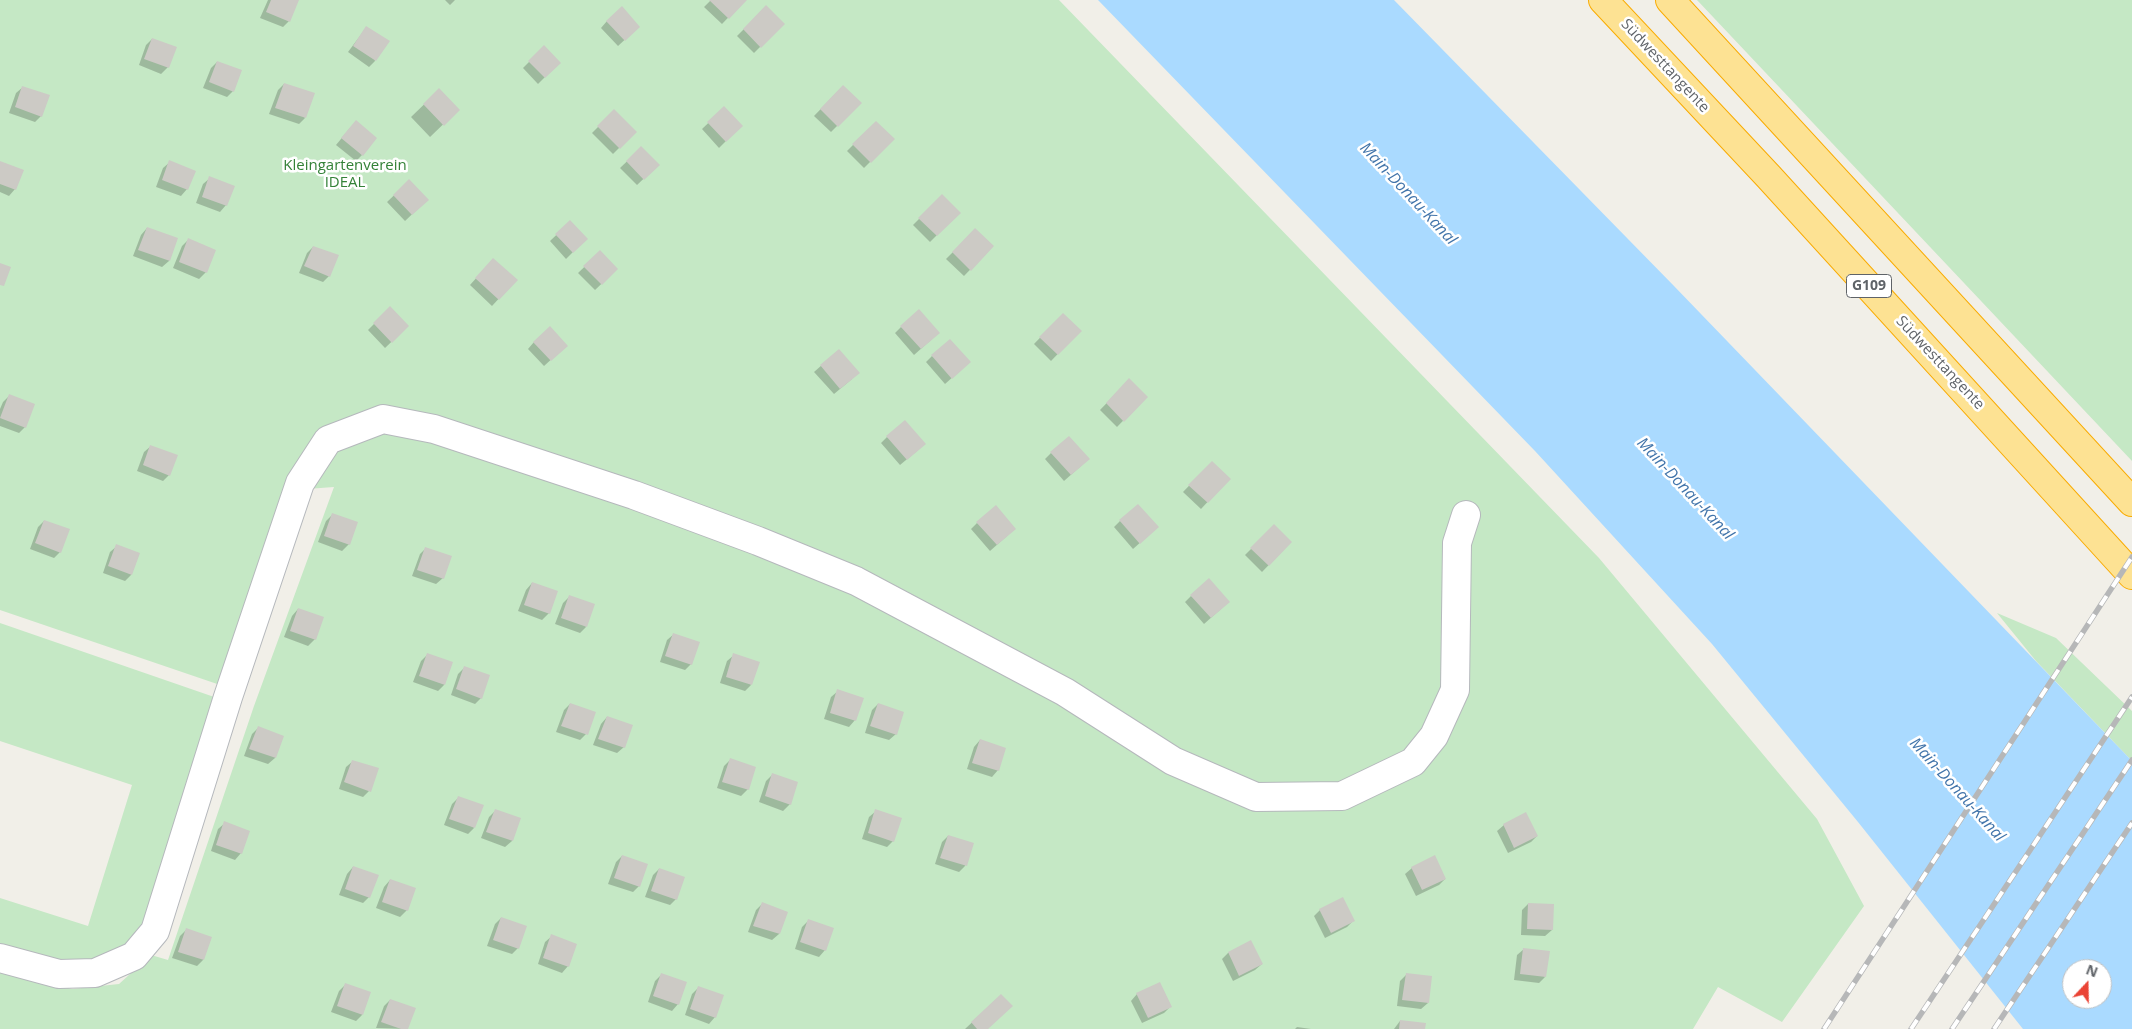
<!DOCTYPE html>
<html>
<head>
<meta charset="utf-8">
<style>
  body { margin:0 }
  #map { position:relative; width:2132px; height:1029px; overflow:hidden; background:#f1efe8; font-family:"Open Sans",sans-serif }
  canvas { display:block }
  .north { position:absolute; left:2062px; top:959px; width:50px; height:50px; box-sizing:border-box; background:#fff; border:1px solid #bfc1c3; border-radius:50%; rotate:21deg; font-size:14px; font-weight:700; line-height:20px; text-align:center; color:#5f6368 }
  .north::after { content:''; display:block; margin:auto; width:18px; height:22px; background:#ea4335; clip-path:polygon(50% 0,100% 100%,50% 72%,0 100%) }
</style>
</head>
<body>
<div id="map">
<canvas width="2132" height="1029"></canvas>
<div class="north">N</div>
</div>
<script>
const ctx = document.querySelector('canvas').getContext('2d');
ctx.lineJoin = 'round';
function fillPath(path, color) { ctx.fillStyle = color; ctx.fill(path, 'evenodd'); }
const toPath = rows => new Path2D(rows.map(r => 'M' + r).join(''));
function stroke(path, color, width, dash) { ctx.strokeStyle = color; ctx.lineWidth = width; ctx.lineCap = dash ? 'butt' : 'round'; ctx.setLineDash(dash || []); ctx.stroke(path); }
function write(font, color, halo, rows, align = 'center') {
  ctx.font = font + ' "Open Sans",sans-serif'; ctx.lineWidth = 5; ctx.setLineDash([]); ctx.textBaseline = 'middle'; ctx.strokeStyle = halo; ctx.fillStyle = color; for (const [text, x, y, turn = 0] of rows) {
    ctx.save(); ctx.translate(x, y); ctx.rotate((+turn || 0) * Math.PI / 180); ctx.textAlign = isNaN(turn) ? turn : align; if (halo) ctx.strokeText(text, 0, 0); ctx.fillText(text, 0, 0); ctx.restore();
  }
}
const green = toPath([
  [0,0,1059,0,1599,558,1817,819,1864,906,1782,1022,1718,987,1693,1029,0,1029,0,970,72,989,119,984,151,955,168,960,254,706,334,487,293,490,226,687,0,610],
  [1697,0,2132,0,2132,461],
  [1997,613,2056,638,2132,711,2132,761,2036,661],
  [0,623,220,699,140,937,121,955,80,966,0,947,0,898,88,926,132,785,0,741]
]);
const water = toPath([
  [1098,0,1394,0,1674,286,2132,761,2132,1029,2023,1029,1858,822,1712,644,1535,451],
  [2072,969,2102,969,2102,999,2072,999]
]);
const shadow = toPath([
  [268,0,297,0,289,21,283,27,260,18],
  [445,0,455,0,450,5],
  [711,0,745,0,722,24,704,7],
  [766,7,783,24,754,53,737,36],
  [607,21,632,33,618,46,601,28],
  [366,28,375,61,369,67,348,52],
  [152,39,168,67,161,74,139,65,146,45],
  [544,47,559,63,538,84,523,68],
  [217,62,233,91,227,97,203,88,211,68],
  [284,84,305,118,299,124,269,114,278,90],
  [843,86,860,103,831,132,814,116],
  [23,87,41,116,35,122,9,113,16,93],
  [439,90,458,110,430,137,411,117],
  [724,108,741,126,719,148,702,129],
  [614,111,635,132,613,154,592,133],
  [876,122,893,139,864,168,847,151],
  [350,128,362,155,356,161,336,145],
  [641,148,658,165,637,185,620,168],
  [0,162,15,189,9,196,0,192],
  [170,162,187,189,181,196,156,187,163,168],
  [210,178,226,205,220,212,196,203,203,184],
  [409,181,427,200,405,221,387,202],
  [942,196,959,213,930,242,913,225],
  [570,222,586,239,566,259,550,241],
  [147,228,177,239,169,261,162,267,133,256,141,235],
  [975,230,993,246,964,276,946,259],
  [188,240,214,250,206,272,199,279,173,268,182,246],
  [313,247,329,276,323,282,299,273,307,253],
  [600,252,617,269,595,290,578,273],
  [487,266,516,280,492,306,470,285],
  [390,308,408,326,385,348,368,330],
  [1063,314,1080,331,1051,361,1034,344],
  [901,327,932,339,914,355,895,333],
  [534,342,566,346,544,366,528,349],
  [839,350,852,379,834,394,814,372],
  [932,356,963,368,945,384,926,362],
  [1129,380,1146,397,1117,427,1100,410],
  [9,396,25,427,19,433,0,426,0,409,3,402],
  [887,437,918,450,900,465,881,443],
  [151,446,169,475,163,481,137,471,144,452],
  [1051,453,1082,465,1064,481,1045,459],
  [1212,462,1229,479,1201,509,1183,492],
  [332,515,349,544,342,551,318,542,326,521],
  [44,521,60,552,54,558,30,549,38,527],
  [1120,521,1151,533,1133,549,1114,527],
  [977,523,1008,535,990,551,971,529],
  [1274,526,1291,542,1262,572,1245,555],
  [117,546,139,554,131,575,125,581,103,573,110,552],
  [426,548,443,578,436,584,412,576,420,554],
  [532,583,549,613,542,620,518,611,526,590],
  [1191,596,1222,608,1204,624,1185,602],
  [569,597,586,627,580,633,555,624,563,603],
  [298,609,315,639,308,646,284,637,292,616],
  [674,634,691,664,685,670,660,662,667,640],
  [427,655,452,663,444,685,438,691,413,682,421,661],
  [734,655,751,685,745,691,720,683,727,661],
  [464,668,481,698,475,704,451,695,458,674],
  [838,691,855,720,849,727,824,719,831,697],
  [570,704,586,734,580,740,556,732,564,710],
  [878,704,896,734,889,740,865,733,872,710],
  [607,717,624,747,617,753,593,745,601,724],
  [258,728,282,736,275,758,268,764,244,756,252,734],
  [980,740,998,770,992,777,967,769,974,747],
  [730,760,748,789,741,796,717,788,724,766],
  [353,761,369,791,363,797,339,789,346,767],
  [772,775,790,804,783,811,759,802,766,781],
  [458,798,474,828,468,834,444,825,452,804],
  [495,811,519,819,512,841,505,847,481,838,489,817],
  [876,811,893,841,887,847,862,839,869,817],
  [225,823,241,853,235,860,211,851,218,829],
  [1504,825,1537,836,1531,842,1508,853,1497,831],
  [948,836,972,844,965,866,959,872,935,864,942,842],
  [622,856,639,886,633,892,608,884,616,862],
  [353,867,369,897,363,903,339,895,347,874],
  [1412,868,1445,879,1439,885,1416,896,1405,874],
  [659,869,676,899,670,905,645,897,653,875],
  [390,880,407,910,400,917,376,908,384,887],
  [762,904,786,912,779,934,772,940,748,932,756,910],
  [1528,904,1552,930,1545,936,1521,935,1522,910],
  [1320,910,1353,921,1347,927,1325,938,1314,916],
  [501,918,518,948,512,954,487,946,495,924],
  [809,920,825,950,819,957,795,949,802,927],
  [186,930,211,938,203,960,197,966,172,958,180,936],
  [552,936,568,966,562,973,538,964,545,942],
  [1251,942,1262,964,1255,970,1233,981,1222,959,1228,953],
  [1524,949,1545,977,1539,983,1514,980,1517,955],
  [662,974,678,1004,672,1011,648,1002,655,981],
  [1406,975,1428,1003,1421,1009,1397,1006,1400,981],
  [345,985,369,993,362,1015,356,1021,331,1012,339,991],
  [699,987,715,1017,709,1024,685,1015,692,994],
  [1137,994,1171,1006,1164,1013,1142,1023,1131,1001],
  [1001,995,987,1029,965,1029],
  [390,1000,407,1029,376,1028,384,1006],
  [1400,1021,1424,1029,1394,1029],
  [1297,1027,1311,1029,1295,1029]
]);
const building = toPath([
  [271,0,299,0,290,22,266,12],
  [709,0,747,0,729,19],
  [766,5,785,24,761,48,743,29],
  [622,6,640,27,625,41,606,21],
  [366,26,390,41,376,61,353,46],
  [152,38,177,47,169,68,144,59],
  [544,45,561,63,545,78,528,61],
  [217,61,242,70,234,92,209,82],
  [284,83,315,93,306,118,275,108],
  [843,85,862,103,838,127,820,109],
  [22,86,50,95,42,117,15,107],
  [439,88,460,110,444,126,423,104],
  [724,106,743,126,726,142,707,122],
  [614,109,637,132,620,149,597,126],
  [356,120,377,138,363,156,341,138],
  [876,121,895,139,871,163,852,144],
  [641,146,660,165,644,180,626,161],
  [169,160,196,171,188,190,162,180],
  [0,161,24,170,16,190,0,184],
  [209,176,235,186,227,206,202,197],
  [409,179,429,200,412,215,393,195],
  [942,194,961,213,937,236,918,218],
  [570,220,588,239,573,253,555,234],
  [147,227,178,238,170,261,138,250],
  [975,228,994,246,971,271,952,252],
  [188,238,216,250,207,273,179,262],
  [313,246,339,255,330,277,304,266],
  [600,250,618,269,602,285,583,266],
  [493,258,518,280,499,300,475,278],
  [0,263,11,267,4,286,0,285],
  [390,306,409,326,392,343,373,323],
  [919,309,940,333,921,349,900,326],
  [1063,313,1082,331,1058,355,1039,337],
  [550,326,568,346,551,361,533,342],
  [950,339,971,362,952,379,931,355],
  [839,349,860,373,840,389,820,365],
  [1129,378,1148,397,1124,422,1106,403],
  [9,394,35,404,26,428,0,418],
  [905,420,926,444,907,460,886,436],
  [1069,436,1090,459,1071,475,1050,452],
  [150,445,178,455,170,476,143,465],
  [1212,461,1231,479,1208,503,1188,485],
  [1138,504,1159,527,1140,544,1119,520],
  [996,505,1016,529,997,545,976,522],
  [332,513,358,522,350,545,324,536],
  [44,520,70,529,61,553,35,543],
  [1274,524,1292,542,1269,566,1250,548],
  [116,544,140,553,132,575,108,566],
  [425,547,452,556,444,579,417,570],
  [1209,578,1230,602,1211,618,1190,595],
  [532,582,558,591,550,614,524,605],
  [569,595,595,604,587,627,561,618],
  [298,608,324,617,316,640,290,631],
  [673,633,700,642,692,665,665,656],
  [427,653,453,662,445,685,419,676],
  [733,653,760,662,752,685,726,677],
  [464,666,490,675,482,699,456,689],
  [837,689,864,698,856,721,830,713],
  [570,703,596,712,588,735,561,726],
  [878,703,904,712,897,735,870,726],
  [607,716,633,725,625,748,598,739],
  [258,726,284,736,276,758,249,749],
  [980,739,1006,748,999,771,972,763],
  [730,758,756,767,749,790,722,782],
  [352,760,379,768,371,792,344,782],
  [772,773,798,782,791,805,765,796],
  [458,796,484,805,475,828,449,819],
  [495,809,521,818,513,841,486,832],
  [875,809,902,818,894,842,868,833],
  [1526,812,1538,836,1514,848,1503,824],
  [224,821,250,831,242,854,216,845],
  [948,835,974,843,967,866,940,858],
  [622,855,648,864,640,887,614,878],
  [1435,855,1446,879,1422,890,1411,867],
  [353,866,379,875,370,898,345,889],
  [659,868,685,877,677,900,651,891],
  [390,879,416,888,408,911,382,902],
  [1343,897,1355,921,1331,933,1319,909],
  [762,902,788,912,780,934,753,926],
  [1528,903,1554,904,1553,930,1527,929],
  [501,917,527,926,519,949,493,940],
  [808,919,834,928,826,951,800,942],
  [186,928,212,937,204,960,178,952],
  [551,934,577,944,569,967,543,958],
  [1251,940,1263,964,1239,976,1228,952],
  [1523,948,1550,951,1546,977,1520,974],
  [661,973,687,982,679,1005,653,996],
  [1406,973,1432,976,1429,1003,1402,1000],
  [1160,982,1172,1007,1148,1018,1136,993],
  [345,983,371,992,363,1015,337,1006],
  [698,986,724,995,716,1018,690,1009],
  [1001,994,1013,1006,988,1029,977,1029,971,1022],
  [390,999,416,1008,408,1029,401,1029,381,1022],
  [1400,1020,1426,1023,1425,1029,1399,1029]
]);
const minor = toPath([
  [0,958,59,974,95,973,134,956,155,931,228,697,300,483,328,440,383,419,434,429,634,495,758,541,856,581,1065,692,1173,761,1256,797,1342,796,1413,762,1434,736,1455,690,1457,543,1466,515]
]);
const highway = toPath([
  [1603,0,1769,177,2132,575],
  [1670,0,2132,502]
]);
const rail = toPath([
  [1824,1029,2132,557],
  [1911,1029,2132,697],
  [1952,1029,2132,760],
  [1994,1029,2132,823]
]);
const shields = [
  [1869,286,45]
];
const shieldNames = [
  ["G109",1869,286]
];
const streetNames = [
  ["Südwesttangente",1665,66,47],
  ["Südwesttangente",1940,363,47]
];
const parkNames = [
  ["Kleingartenverein",345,166],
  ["IDEAL",345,183]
];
const waterNames = [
  ["Main-Donau-Kanal",1408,194,47],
  ["Main-Donau-Kanal",1685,489,47],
  ["Main-Donau-Kanal",1957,790,48]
];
fillPath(green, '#c5e8c5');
fillPath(water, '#aadaff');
fillPath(shadow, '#0003');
fillPath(building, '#cccac5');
stroke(minor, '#b5b8bc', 30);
stroke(highway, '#f9ab00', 30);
stroke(minor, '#fff', 28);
stroke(highway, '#fde293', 28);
stroke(rail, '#b6b7b8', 5.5);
stroke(rail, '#fff', 4, [11]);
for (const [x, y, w] of shields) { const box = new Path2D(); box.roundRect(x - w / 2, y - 11.5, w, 23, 4); ctx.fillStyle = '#fff'; ctx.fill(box); stroke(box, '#5f6368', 1); }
write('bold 14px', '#5f6368', null, shieldNames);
write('15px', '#5f6368', '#fff', streetNames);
write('15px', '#348238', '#fff', parkNames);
write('italic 16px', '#4174aa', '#fff', waterNames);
</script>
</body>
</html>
